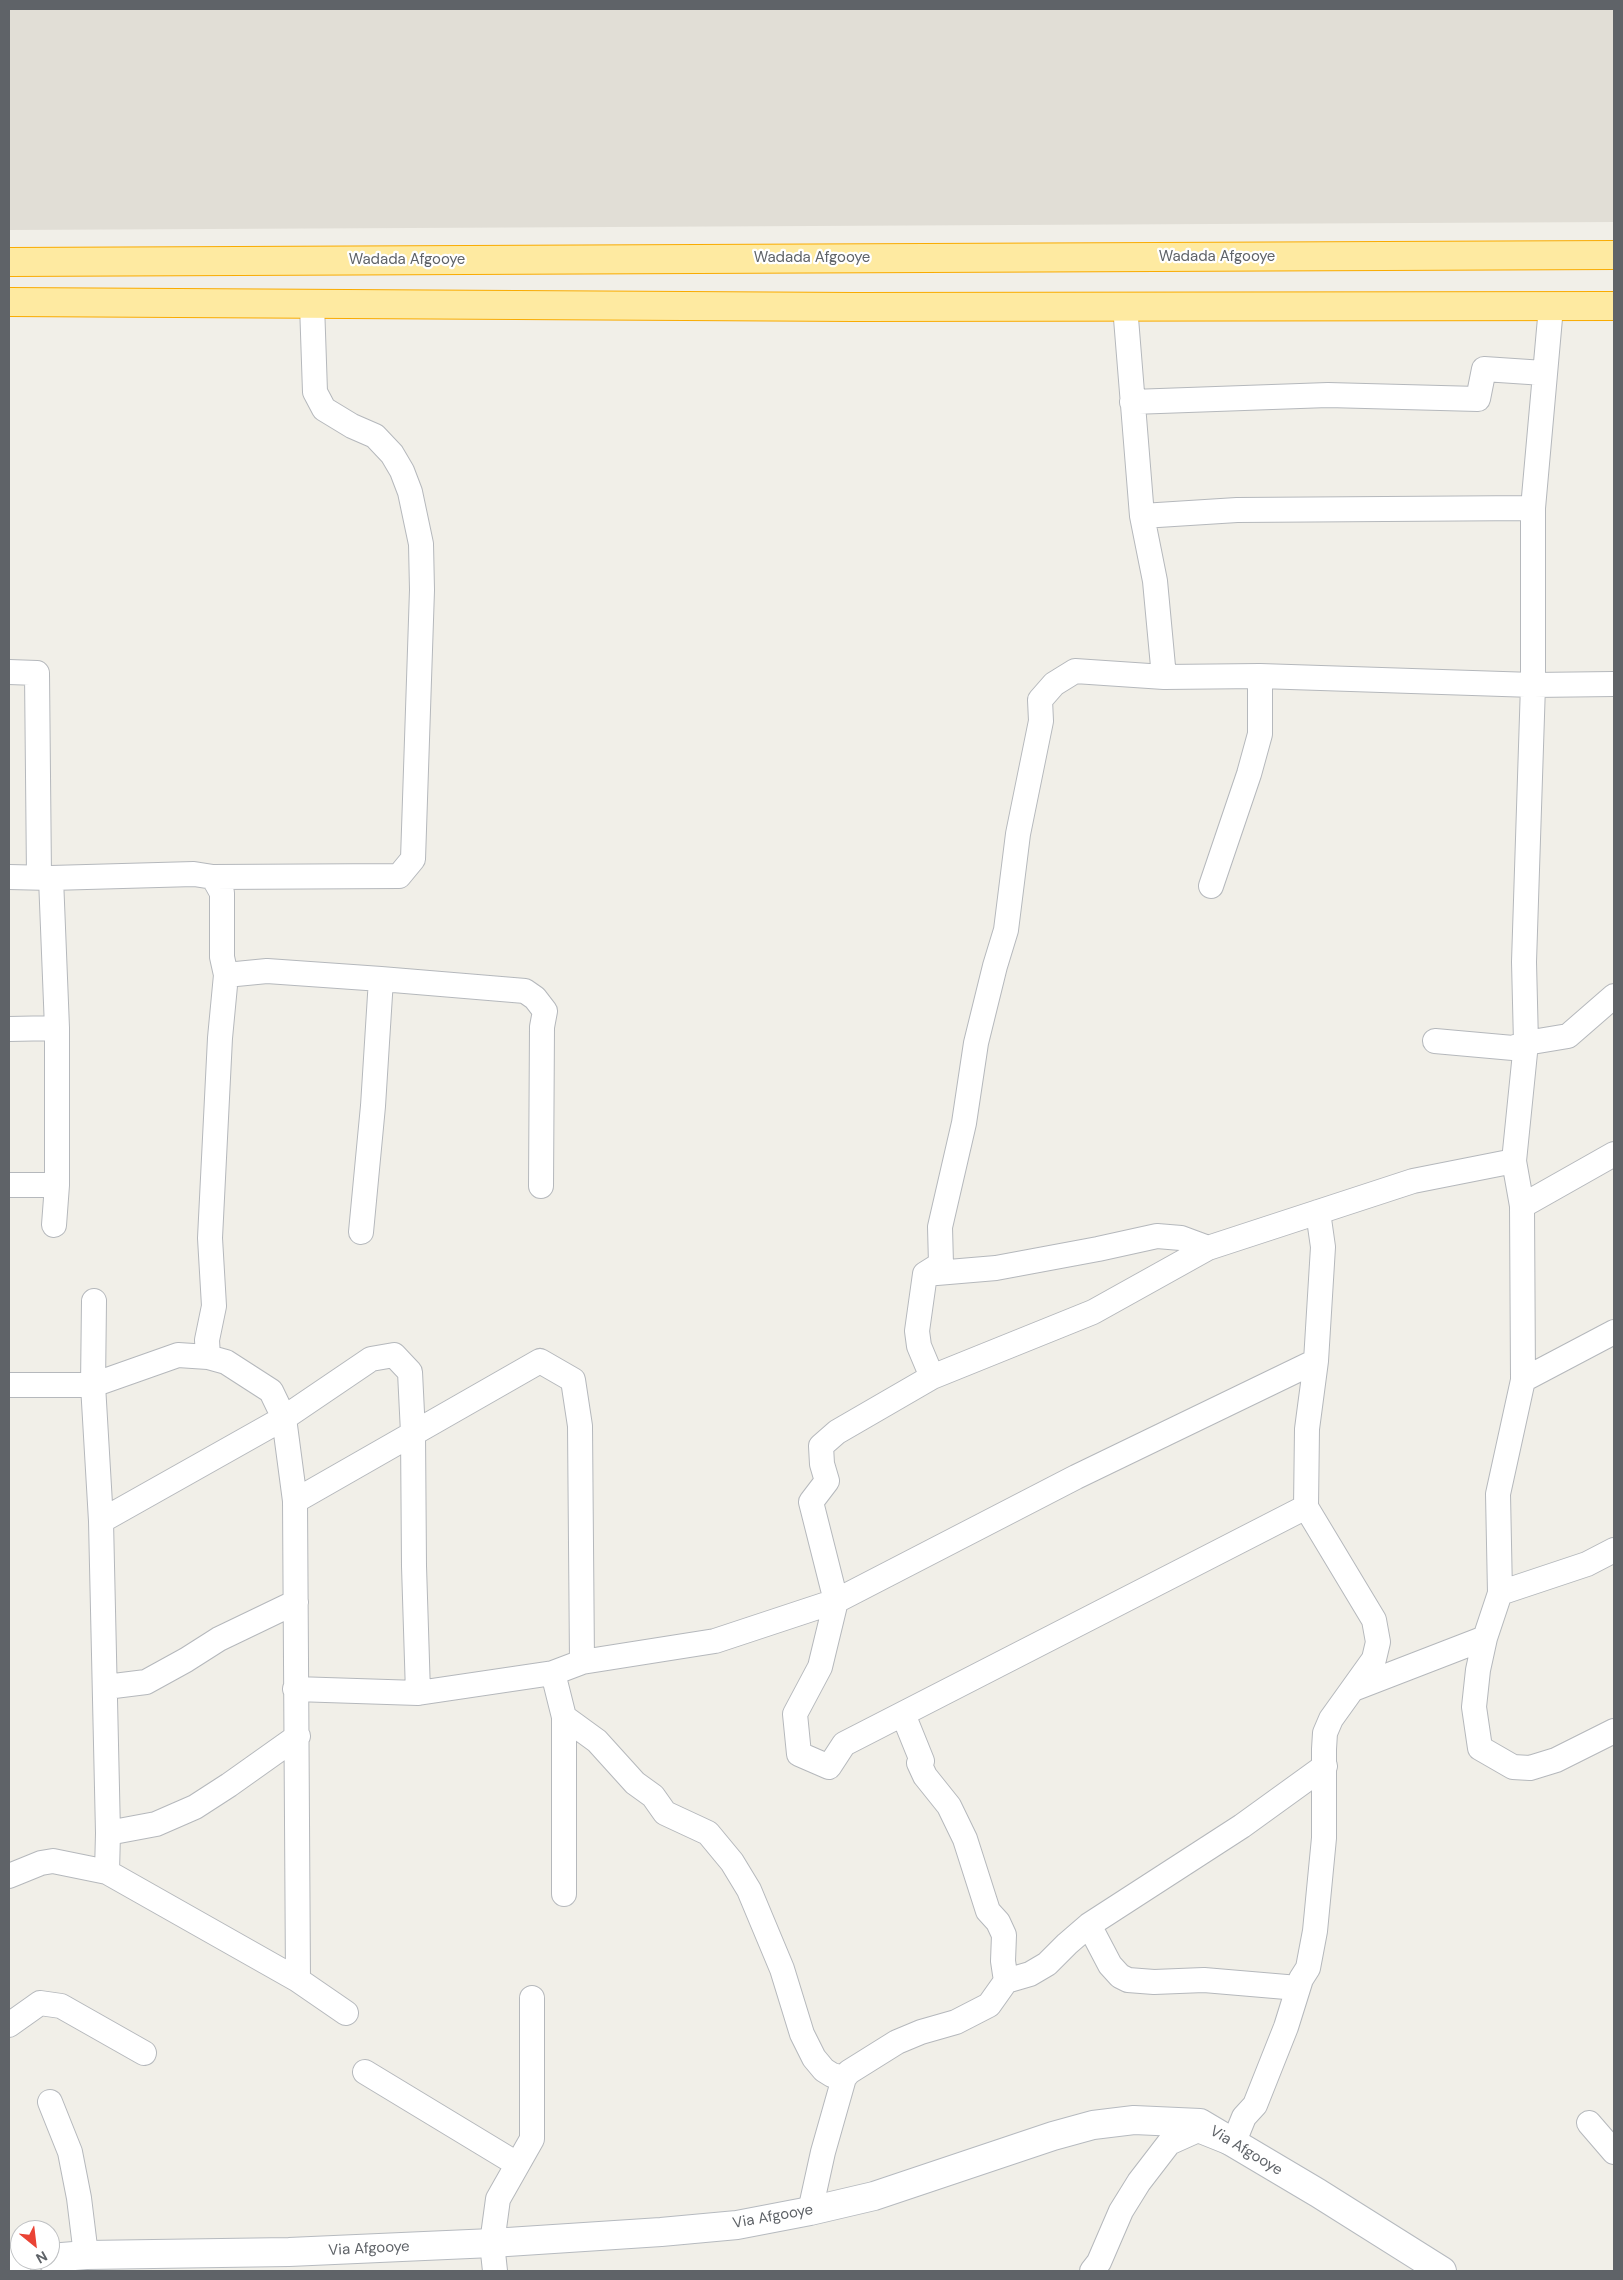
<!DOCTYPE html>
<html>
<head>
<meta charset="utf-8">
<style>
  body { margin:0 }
  #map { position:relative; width:1623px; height:2280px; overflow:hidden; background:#f1efe8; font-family:"DM Sans",sans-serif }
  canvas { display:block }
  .frame { position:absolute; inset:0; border:10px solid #5f6368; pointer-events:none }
  .north { position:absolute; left:10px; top:2220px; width:50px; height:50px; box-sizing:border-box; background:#fff; border:1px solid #bfc1c3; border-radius:50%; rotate:151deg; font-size:14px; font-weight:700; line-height:20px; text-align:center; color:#5f6368 }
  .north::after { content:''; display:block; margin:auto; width:18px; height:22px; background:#ea4335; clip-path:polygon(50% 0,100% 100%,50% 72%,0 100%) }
</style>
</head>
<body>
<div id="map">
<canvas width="1623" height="2280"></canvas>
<div class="frame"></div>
<div class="north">N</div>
</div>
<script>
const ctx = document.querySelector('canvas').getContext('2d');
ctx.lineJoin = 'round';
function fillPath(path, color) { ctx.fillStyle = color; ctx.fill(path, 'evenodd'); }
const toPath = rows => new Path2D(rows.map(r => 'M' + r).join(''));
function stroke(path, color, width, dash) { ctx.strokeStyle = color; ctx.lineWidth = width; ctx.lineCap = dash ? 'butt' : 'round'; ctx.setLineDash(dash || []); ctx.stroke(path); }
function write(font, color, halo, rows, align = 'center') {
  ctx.font = font + ' "DM Sans",sans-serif'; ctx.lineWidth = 4.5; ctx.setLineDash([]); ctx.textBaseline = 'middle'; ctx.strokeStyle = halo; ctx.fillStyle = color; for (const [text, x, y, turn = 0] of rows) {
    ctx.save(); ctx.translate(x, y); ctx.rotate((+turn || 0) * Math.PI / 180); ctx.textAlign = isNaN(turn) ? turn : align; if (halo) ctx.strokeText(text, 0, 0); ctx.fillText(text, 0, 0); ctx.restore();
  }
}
const education = toPath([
  [9,9,1614,9,1614,222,9,230]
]);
const minor = toPath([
  [1125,306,1142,516,1155,581,1164,677,1260,676,1533,685,1614,684],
  [1551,307,1533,508,1533,685,1524,962,1526,1043,1514,1161,1522,1206,1523,1380,1498,1494,1500,1593,1485,1638,1478,1670,1474,1707,1480,1748,1513,1767,1530,1768,1556,1760,1614,1731],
  [1132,402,1328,395,1478,399,1484,369,1544,373],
  [1142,516,1237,510,1533,508],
  [9,672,37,673,39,877],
  [9,877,51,878,194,874,213,877,222,893,222,957,226,975,220,1038,210,1238,214,1306,207,1340,208,1357],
  [213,877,399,876,413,859,422,590,421,544,410,492,402,471,392,454,375,436,352,426,324,409,315,392,312,304],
  [51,878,57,1028,57,1185,54,1225],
  [1211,886,1249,774,1260,734,1260,676],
  [226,975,267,971,381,979,525,991,535,998,545,1011,542,1027,541,1186],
  [9,1029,57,1028],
  [1435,1041,1513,1048,1526,1043,1568,1036,1614,996],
  [9,1185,57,1185],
  [1522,1206,1614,1154],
  [361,1232,373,1106,381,979],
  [1208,1248,1093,1312,932,1377,837,1432,821,1446,822,1464,827,1481,811,1502,836,1601,820,1667,795,1714,799,1754,829,1767,844,1744,1306,1507],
  [925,1274,941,1264,940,1227,964,1123,976,1043,995,966,1006,930,1018,834,1041,721,1040,700,1054,684,1075,671,1164,677],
  [94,1301,93,1385,178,1355,208,1357,226,1362,271,1391,284,1418,295,1501,298,1980],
  [932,1377,919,1346,917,1331,925,1274,996,1268,1098,1249,1157,1236,1181,1238,1208,1248,1413,1181,1514,1161],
  [1523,1380,1614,1332],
  [9,1385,93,1385,101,1521,108,1833,107,1872,53,1861,41,1863,9,1876],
  [295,1501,540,1361,573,1380,580,1426,582,1662],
  [101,1521,284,1418,371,1359,394,1355,410,1372,413,1433,414,1566,418,1693],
  [1500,1593,1587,1564,1614,1550],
  [553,1673,564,1717,564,1894],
  [106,1687,146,1682,186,1660,219,1639,296,1602],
  [295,1689,418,1693,553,1673,582,1662,715,1641,836,1601,1076,1477,1316,1361],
  [1353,1689,1485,1638],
  [903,1714,922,1761,919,1763,925,1776,949,1806,965,1839,988,1911,998,1922,1004,1935,1003,1961,1006,1981],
  [564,1717,597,1741,635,1783,653,1796,665,1813,708,1833,732,1862,749,1890,782,1969,802,2034,814,2058,824,2070,832,2075,844,2078],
  [108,1833,156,1824,195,1807,229,1785,298,1736],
  [107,1872,298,1980,346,2013],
  [1089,1925,1110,1965,1120,1976,1128,1980,1154,1982,1204,1980,1298,1988],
  [9,2025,40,2003,61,2006,144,2053],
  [365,2072,517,2164],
  [50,2102,70,2152,79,2198,86,2255],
  [1589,2123,1614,2152],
  [810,2211,823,2152,844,2078,849,2072,897,2042,921,2032,956,2022,989,2005,1006,1981,1030,1974,1047,1964,1067,1944,1089,1925,1242,1826,1325,1766],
  [495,2271,492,2243,498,2199,532,2139,532,1998],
  [1092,2271,1099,2262,1121,2211,1139,2182,1169,2143,1198,2130,1233,2144,1244,2117,1255,2105,1286,2027,1301,1979,1308,1968,1315,1931,1324,1838,1324,1749,1325,1733,1331,1719,1374,1659,1378,1642,1374,1620,1306,1507,1307,1429,1316,1361,1323,1247,1318,1212]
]);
const secondary = toPath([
  [50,2258,86,2255,289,2252,492,2243,661,2232,737,2225,810,2211,874,2196,1053,2136,1093,2125,1134,2120,1200,2123,1318,2193,1442,2271],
  [9,2260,20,2260]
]);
const trunk = toPath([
  [9,262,1614,255],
  [9,302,854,307,1614,306]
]);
const streetNames = [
  ["Wadada Afgooye",1217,257],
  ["Wadada Afgooye",812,258],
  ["Wadada Afgooye",407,260],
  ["Via Afgooye",1246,2151,31],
  ["Via Afgooye",773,2217,-10],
  ["Via Afgooye",369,2249,-3]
];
fillPath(education, '#e1ded6');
stroke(minor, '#b5b8bc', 26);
stroke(secondary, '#b6babf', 30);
stroke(trunk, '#f9ab00', 30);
stroke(minor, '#fff', 24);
stroke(secondary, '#fff', 28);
stroke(trunk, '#feeaa1', 28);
write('15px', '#5f6368', '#fff', streetNames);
</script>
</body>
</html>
